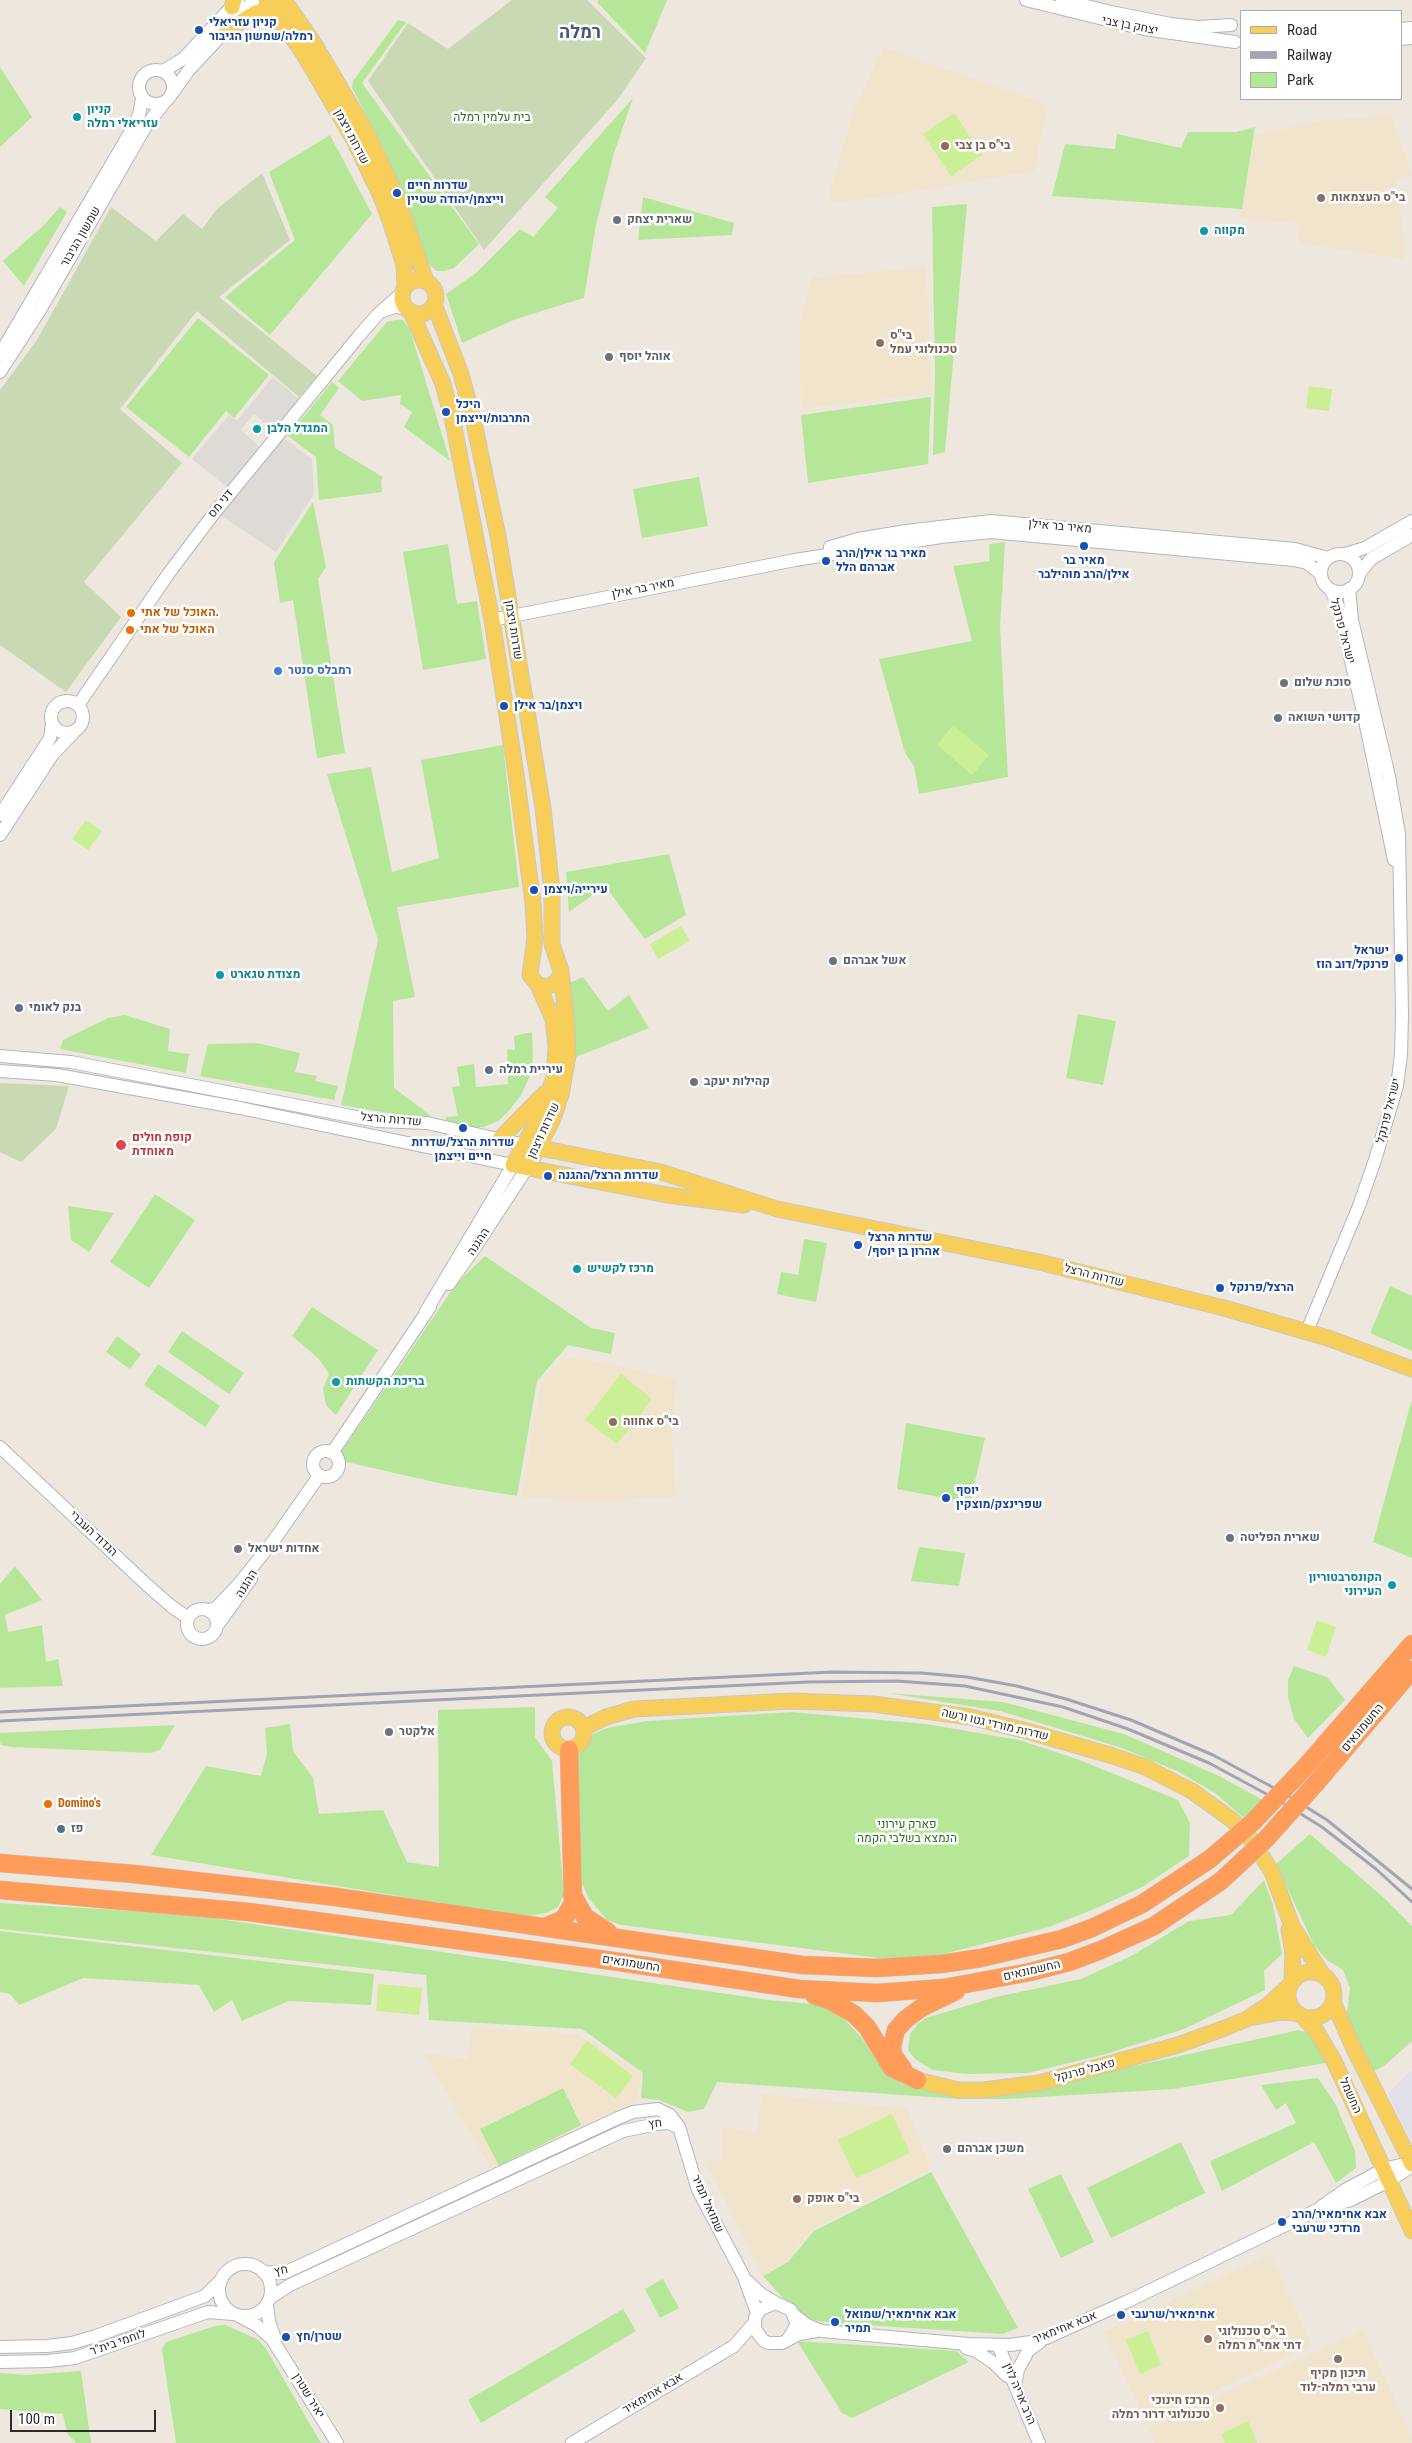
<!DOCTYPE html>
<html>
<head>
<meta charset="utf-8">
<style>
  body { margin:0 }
  #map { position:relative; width:1412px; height:2443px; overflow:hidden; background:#eee7de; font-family:"Roboto Condensed",sans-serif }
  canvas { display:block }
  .legend { position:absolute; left:1240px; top:10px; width:162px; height:90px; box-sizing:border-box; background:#fff; border:1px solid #ababab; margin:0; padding:6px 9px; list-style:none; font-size:15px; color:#2c2c2c }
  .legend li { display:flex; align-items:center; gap:10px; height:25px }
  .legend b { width:25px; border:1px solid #ababab }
  .scale { position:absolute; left:10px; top:2410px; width:146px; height:22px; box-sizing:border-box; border:2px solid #2c2c2c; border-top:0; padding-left:6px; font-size:15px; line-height:18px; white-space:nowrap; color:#2c2c2c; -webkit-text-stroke:4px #fff; paint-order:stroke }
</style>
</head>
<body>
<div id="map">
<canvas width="1412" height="2443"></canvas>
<ul class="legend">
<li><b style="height:6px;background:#f8ce5a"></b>Road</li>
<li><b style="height:6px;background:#a0a4b7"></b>Railway</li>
<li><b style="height:14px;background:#b6e798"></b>Park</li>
</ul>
<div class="scale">100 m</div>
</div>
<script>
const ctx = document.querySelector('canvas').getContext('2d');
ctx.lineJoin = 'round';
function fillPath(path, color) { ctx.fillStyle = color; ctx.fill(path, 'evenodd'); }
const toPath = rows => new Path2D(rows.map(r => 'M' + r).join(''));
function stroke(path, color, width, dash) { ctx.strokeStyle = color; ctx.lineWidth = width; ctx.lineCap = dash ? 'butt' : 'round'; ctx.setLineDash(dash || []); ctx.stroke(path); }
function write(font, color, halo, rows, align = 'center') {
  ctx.font = font + ' "Roboto Condensed",Heebo,sans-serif'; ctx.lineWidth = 5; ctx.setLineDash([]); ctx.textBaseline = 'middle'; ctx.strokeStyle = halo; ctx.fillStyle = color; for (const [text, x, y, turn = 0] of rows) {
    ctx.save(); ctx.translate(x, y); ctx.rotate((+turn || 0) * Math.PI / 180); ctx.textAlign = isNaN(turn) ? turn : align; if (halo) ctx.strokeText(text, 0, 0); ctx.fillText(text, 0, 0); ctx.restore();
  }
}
const industrial = toPath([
  [1412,2070,1412,2144,1388,2093]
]);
const education = toPath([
  [883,47,1048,105,1034,171,876,198,839,202,829,200,832,183,854,111],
  [1391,115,1412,175,1396,179,1405,247,1404,259,1298,243,1301,224,1240,218,1254,136,1318,121],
  [926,267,932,393,801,409,800,322,811,278],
  [564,1358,590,1360,677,1379,671,1427,676,1497,591,1501,521,1497,541,1383],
  [471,2028,578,2034,641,2073,637,2101,493,2171,423,2053,467,2059],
  [762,2094,908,2109,930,2169,811,2230,787,2260,763,2275,705,2161,722,2160,722,2127,757,2133],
  [1270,2254,1312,2345,1146,2423,1104,2332],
  [1363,2330,1412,2438,1412,2443,1155,2443,1148,2428]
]);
const green = toPath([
  [599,0,667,0,645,53,597,2],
  [398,20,406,22,362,83,479,244,454,268,445,271,437,271,426,262,422,245,384,149,352,88,353,81],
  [0,67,32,117,0,147],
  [633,98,614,153,596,225,584,298,516,319,462,343,446,294,476,273,520,229,533,237,558,208,545,197],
  [1255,127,1242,209,1052,196,1065,144,1115,149,1117,134,1181,148,1188,132,1236,132],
  [330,135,372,214,270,335,225,297,295,240,269,172],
  [643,197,734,223,732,235,638,240],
  [967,204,945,452,933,455,935,372,932,207],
  [60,207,67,212,24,286,3,261,44,225],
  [198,318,269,375,234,418,226,411,189,457,126,407],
  [395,320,403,320,410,330,450,461,404,427,412,412,400,404,401,395,362,401,338,381,387,322],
  [332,382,339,388,320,415,333,425,335,448,383,477,381,481,382,492,319,500,316,457,288,436],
  [931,397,928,464,808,483,801,415],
  [699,477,708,526,642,538,633,489],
  [313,502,326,567,318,579,345,753,317,758,293,600,280,603,274,562],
  [1005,542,1000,627,1008,777,919,794,914,766,905,753,879,659,972,641,953,566,990,561,989,544],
  [448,544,457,604,477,601,486,659,423,670,403,552],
  [503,745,519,887,397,907,415,997,393,1001,394,1088,430,1115,428,1120,341,1105,378,940,327,774,371,767,392,872,439,858,421,760],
  [669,854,686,915,645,939,605,886,569,912,566,872],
  [583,977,608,1011,629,995,649,1028,576,1057,565,985],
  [1078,1014,1116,1021,1103,1085,1066,1078],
  [125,1015,170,1029,168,1051,189,1054,186,1073,60,1049,63,1040,108,1018],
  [532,1032,533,1057,529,1078,521,1095,508,1112,498,1121,484,1127,471,1128,445,1123,446,1117,458,1116,452,1087,460,1086,457,1067,474,1064,476,1087,508,1084,507,1049,515,1050,514,1036],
  [257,1043,300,1053,295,1072,317,1076,315,1081,338,1086,334,1100,200,1076,208,1044],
  [155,1194,195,1220,149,1288,110,1262],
  [68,1206,114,1213,89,1252,71,1240],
  [804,1239,827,1243,816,1302,777,1294,781,1272,798,1275],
  [485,1256,591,1328,615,1333,611,1354,568,1345,537,1381,517,1496,443,1484,342,1461,342,1451,456,1284],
  [1390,1286,1412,1296,1412,1351,1370,1333],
  [312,1307,378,1350,336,1415,326,1405,323,1389,329,1374,319,1359,292,1336],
  [182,1331,244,1373,229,1394,168,1352],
  [117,1336,141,1354,130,1369,106,1352],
  [158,1364,220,1406,205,1427,144,1385],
  [1412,1399,1412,1558,1373,1542],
  [906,1423,985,1438,970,1503,897,1489],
  [919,1547,965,1553,959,1586,911,1581],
  [15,1566,42,1600,5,1615,8,1632,42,1625,46,1662,58,1659,63,1686,0,1688,0,1584],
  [1294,1666,1327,1677,1345,1700,1308,1738,1294,1719,1288,1697,1288,1680],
  [888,1693,1003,1702,1124,1734,1219,1776,1263,1800,1244,1818,1215,1793,1177,1771,1119,1747,1000,1711],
  [535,1707,535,1737,552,1761,564,1894,558,1907,546,1913,524,1917,151,1855,206,1766,261,1776,267,1754,265,1728,290,1724,293,1751,313,1778,319,1814,383,1810,407,1862,439,1867,438,1710],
  [791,1712,926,1724,1019,1740,1077,1759,1178,1800,1190,1823,1189,1856,1144,1886,1099,1907,1049,1927,928,1958,879,1958,622,1925,607,1920,589,1899,581,1881,576,1755,586,1749,593,1734,607,1728,647,1721],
  [175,1725,160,1750,151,1753,11,1747,1,1745,0,1741,0,1733],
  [1310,1834,1383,1897,1412,1926,1412,2041,1384,2066,1371,2073,1347,2028,1347,2012,1350,1988,1343,1970,1327,1960,1314,1945,1276,1864],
  [1264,1880,1273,1905,1282,1954,1264,1971,1265,1990,1184,2029,1106,2054,1028,2073,966,2074,933,2070,915,2059,908,2050,910,2034,918,2024,926,2018,996,1997,1081,1979,1133,1955,1189,1921,1231,1915],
  [0,1903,185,1914,768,2000,825,2005,847,2022,861,2037,875,2058,902,2084,932,2091,1010,2093,1299,2030,1308,2033,1318,2042,1331,2062,1174,2089,1007,2099,959,2099,717,2082,704,2109,688,2112,659,2100,641,2098,643,2073,582,2029,429,2020,426,1975,0,1929],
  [0,1931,374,1974,371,2005,289,2001,242,2021,232,2000,214,2012,199,1985,83,1978,19,2005,10,1994,0,1992],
  [1318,2078,1336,2105,1355,2151,1356,2168,1336,2183,1314,2142,1222,2191,1210,2161,1296,2123,1286,2103,1276,2110,1261,2085],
  [563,2088,581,2125,499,2166,480,2129],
  [1181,2142,1205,2193,1111,2238,1087,2188],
  [931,2172,1018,2328,1002,2334,835,2323,810,2320,783,2298,763,2276,788,2262,814,2231],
  [1061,2174,1094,2242,1061,2258,1028,2189],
  [663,2279,679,2308,660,2318,645,2289],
  [623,2309,636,2331,481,2423,468,2400],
  [225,2325,257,2339,265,2347,321,2443,176,2443,162,2349,166,2342,215,2326],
  [797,2341,956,2351,969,2362,852,2418,842,2413],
  [81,2371,91,2443,76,2443,67,2433,63,2414,0,2409,0,2373,26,2375]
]);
const cemetery = toPath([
  [512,0,587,0,646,58,618,99,484,250,368,81,408,23,448,49],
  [262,173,290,240,219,297,317,376,299,397,197,311,120,409,182,463,84,582,121,617,66,692,0,645,0,390,37,340,111,207,156,241,183,214,202,229,217,209],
  [0,1083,69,1086,56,1129,21,1162,0,1152]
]);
const pitch = toPath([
  [954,113,982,155,951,176,923,134],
  [1309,386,1332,389,1329,411,1306,408],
  [953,725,989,755,972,775,937,745],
  [86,820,102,831,88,850,72,839],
  [681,926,690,941,658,959,650,944],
  [621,1374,652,1399,617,1444,585,1420],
  [1317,1620,1336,1627,1326,1657,1307,1650],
  [378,1984,422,1988,419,2015,376,2011],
  [587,2041,633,2076,616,2098,570,2064],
  [892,2114,910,2153,856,2178,838,2140],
  [1148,2331,1161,2365,1140,2374,1126,2340],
  [1248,2421,1257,2443,1225,2443,1221,2434]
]);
const plaza = toPath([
  [273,377,304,403,278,434,312,459,314,494,276,552,215,512,232,491,192,459,229,415,237,421],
  [254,414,278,434,264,451,241,430]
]);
const minor = toPath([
  [1026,0,1144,29,1235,42],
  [1062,0,1111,12,1171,24,1198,27,1231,25],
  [1401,29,1412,28],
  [1401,39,1412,38],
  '139 87a17 17 0 1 1 34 0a17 17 0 1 1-34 0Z',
  [163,71,183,59,238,0],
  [171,95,189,70,254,0],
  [383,311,394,307,406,308],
  [0,354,131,131,139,115,142,98],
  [0,372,40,310,146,126,164,103],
  [830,547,858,539,906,531,991,521,1295,549,1328,558],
  [1345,554,1365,548,1412,521],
  '1321 573a19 19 0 1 1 38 0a19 19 0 1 1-38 0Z',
  [1359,574,1371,559,1412,535],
  [1331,590,1338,606,1364,716,1394,860],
  [492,620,795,560,941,537,991,532,1294,560,1307,563,1321,574],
  '51 717a16 16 0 1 1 32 0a16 16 0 1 1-32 0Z',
  [78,705,169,573,215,512,358,337,378,314,402,293],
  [0,815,50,738,52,724],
  [0,835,53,754,73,733],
  [0,1056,71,1062,377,1121,427,1123,525,1145],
  [0,1071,57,1075,240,1108,513,1165,425,1313],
  [449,1284,476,1246,527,1168],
  [1307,1331,1359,1206,1375,1160,1397,1086,1401,1055,1402,1015,1399,834,1389,776,1352,620,1349,589],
  [0,1447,147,1585,171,1606,188,1618],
  '313 1464a13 13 0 1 1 26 0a13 13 0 1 1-26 0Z',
  [332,1453,430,1307],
  '187 1624a15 15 0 1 1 30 0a15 15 0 1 1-30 0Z',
  [209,1610,216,1608,238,1585,274,1540,319,1476],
  [217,1626,251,1579],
  [1321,2207,1345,2190,1384,2169,1400,2165,1412,2166],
  '219 2290a26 26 0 1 1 52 0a26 26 0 1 1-52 0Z',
  [263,2272,284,2273,618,2118,633,2112,658,2109,670,2115,679,2127,698,2190,744,2277,757,2313],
  [747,2281,761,2294,776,2303],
  [270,2298,290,2285,623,2131,657,2124,668,2123,679,2127],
  [267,2305,269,2321,275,2339],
  [794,2315,807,2325,822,2331,968,2344,1010,2345,1031,2342,1046,2338,1126,2302,1317,2210,1351,2200,1389,2181,1412,2166],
  [239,2316,256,2325,272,2339,337,2443],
  [788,2339,795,2328,796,2322,791,2310,776,2303,761,2309,755,2318,755,2329,763,2340,768,2343,782,2343,799,2334,817,2331],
  [998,2345,1039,2443],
  [0,2347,47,2346,72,2343,96,2336,205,2296,222,2279],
  [966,2348,976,2351,994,2363,1007,2376],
  [0,2362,48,2361,75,2358,208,2312,233,2314],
  [1015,2385,1018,2370,1028,2351,1040,2342],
  [572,2443,734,2346,754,2323]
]);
const major = toPath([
  [266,0,303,53,354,140,383,201,394,233,404,265,405,287],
  [284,0,315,45,367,133,396,195,426,281],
  [232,7,234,0],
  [226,31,256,13,264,11,278,19],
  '402 297a17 17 0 1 1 34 0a17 17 0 1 1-34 0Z',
  [434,304,461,374,474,423,498,536,543,808,552,892,552,944,561,971,566,1016,568,1056,561,1095,552,1121,527,1168],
  [411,312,443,384,452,417,492,620,516,774,533,903,535,938,530,975,538,985,547,987,555,983,560,976],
  [538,985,553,1019,556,1047,554,1078,538,1119,513,1165,667,1195,744,1205],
  [500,1139,544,1094],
  [525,1145,661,1172,777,1209,1039,1262,1224,1308,1328,1338,1412,1369],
  '552 1733a16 16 0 1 1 32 0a16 16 0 1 1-32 0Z',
  [584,1728,606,1717,634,1709,792,1701,873,1704,970,1717,1027,1731,1113,1756,1145,1767,1192,1791,1232,1820,1250,1838,1272,1872,1292,1926,1322,1974],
  [1289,1930,1293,1953,1292,1981],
  '1288 1995a23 23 0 1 1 46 0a23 23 0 1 1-46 0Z',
  [1333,2002,1355,2051,1412,2164],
  [1255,2017,1281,2012,1296,2013],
  [1303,2017,1317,2032,1334,2061,1412,2231],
  [917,2080,958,2090,983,2090,1039,2083,1178,2045,1225,2028,1247,2019,1267,2006,1290,1985]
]);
const highway = toPath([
  [1308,1764,1412,1644],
  [1317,1782,1412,1670],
  [0,1863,134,1874,336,1897,802,1965,877,1968,941,1964,981,1958,1062,1939,1092,1928,1142,1904,1210,1859],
  [0,1890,249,1912,613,1961,799,1989,877,1993,944,1988,1030,1972,1069,1962,1101,1950,1154,1926,1221,1881],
  [572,1894,585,1917,608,1932],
  [545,1927,564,1919,573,1903,569,1750],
  [814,1995,829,2000,854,2014,867,2027,892,2068,917,2080],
  [903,2069,893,2055,892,2046,896,2030,906,2019,921,2008,956,1991]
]);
const rail = toPath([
  [0,1712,832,1672,921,1673,967,1677,1017,1686,1066,1699,1131,1720,1213,1755,1287,1795,1327,1820,1412,1889],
  [0,1721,808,1682,897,1681,965,1686,1063,1707,1128,1729,1209,1763,1283,1803,1322,1827,1376,1869,1412,1902]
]);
const highwayBridge = toPath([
  [1210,1859,1253,1822,1308,1764],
  [1221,1881,1267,1838,1317,1782]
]);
const markers = [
  [199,30,5,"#1a4fb4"],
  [77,117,5,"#0f9aa8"],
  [945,146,5,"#8d6e63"],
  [397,193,5,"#1a4fb4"],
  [1321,198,5,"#8d6e63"],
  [617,220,5,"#6b7280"],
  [1204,231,5,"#0f9aa8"],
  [880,343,5,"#8d6e63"],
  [609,357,5,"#6b7280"],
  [446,412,5,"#1a4fb4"],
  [257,429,5,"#0f9aa8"],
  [1084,546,5,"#1a4fb4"],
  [826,561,5,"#1a4fb4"],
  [131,613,5,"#e8710a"],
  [130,630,5,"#e8710a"],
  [278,671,5,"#3f7fe0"],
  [1284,683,5,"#6b7280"],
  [504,706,5,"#1a4fb4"],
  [1278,718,5,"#6b7280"],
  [534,890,5,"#1a4fb4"],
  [1399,958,5,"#1a4fb4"],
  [833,961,5,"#6b7280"],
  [220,975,5,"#0f9aa8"],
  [19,1008,5,"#5c6f8a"],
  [489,1070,5,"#5c6f8a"],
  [694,1082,5,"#6b7280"],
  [463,1128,5,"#1a4fb4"],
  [121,1145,6,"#e0444e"],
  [548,1176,5,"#1a4fb4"],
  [858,1245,5,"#1a4fb4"],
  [577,1269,5,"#0f9aa8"],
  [1220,1288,5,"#1a4fb4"],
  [336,1382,5,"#0f9aa8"],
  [613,1422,5,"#8d6e63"],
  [946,1498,5,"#1a4fb4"],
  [1230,1538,5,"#6b7280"],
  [238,1549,5,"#6b7280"],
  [1392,1585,5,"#0f9aa8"],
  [389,1732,5,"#6b7280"],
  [48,1804,5,"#e8710a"],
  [61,1829,5,"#5c6f8a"],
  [947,2149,5,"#6b7280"],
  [797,2199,5,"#8d6e63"],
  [1282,2222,5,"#1a4fb4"],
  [1121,2315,5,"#1a4fb4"],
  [835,2322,5,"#1a4fb4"],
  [286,2337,5,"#1a4fb4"],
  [1208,2339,5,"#8d6e63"],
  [1338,2359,5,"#8d6e63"],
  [1220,2408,5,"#8d6e63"]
];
const transitNames = [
  ["קניון עזריאלי",209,23],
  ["רמלה/שמשון הגיבור",209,37],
  ["שדרות חיים",407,186],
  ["וייצמן/יהודה שטיין",407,200],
  ["היכל",456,405],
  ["התרבות/וייצמן",456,419],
  ["מאיר בר אילן/הרב",836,554],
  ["אברהם הלל",836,568],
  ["מאיר בר",1084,561,"center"],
  ["אילן/הרב מוהילבר",1084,575,"center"],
  ["ויצמן/בר אילן",514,706],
  ["עירייה/ויצמן",544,890],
  ["ישראל",1389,951,"right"],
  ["פרנקל/דוב הוז",1389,965,"right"],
  ["שדרות הרצל/שדרות",463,1143,"center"],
  ["חיים וייצמן",463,1157,"center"],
  ["שדרות הרצל/ההגנה",558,1176],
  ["שדרות הרצל",868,1238],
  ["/אהרון בן יוסף",868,1252],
  ["הרצל/פרנקל",1230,1288],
  ["יוסף",956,1491],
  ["שפרינצק/מוצקין",956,1505],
  ["אבא אחימאיר/הרב",1292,2215],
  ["מרדכי שרעבי",1292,2229],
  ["אבא אחימאיר/שמואל",845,2315],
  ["תמיר",845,2329],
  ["אחימאיר/שרעבי",1131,2315],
  ["שטרן/חץ",296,2337]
];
const streetNames = [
  ["יצחק בן צבי",1130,26,11],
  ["שדרות ויצמן",351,137,62],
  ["שמשון הגיבור",81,237,-60],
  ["דני מס",221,504,-51],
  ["מאיר בר אילן",1060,527,5],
  ["מאיר בר אילן",643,589,-11],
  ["שדרות ויצמן",513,630,81],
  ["ישראל פרנקל",1342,631,75],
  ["ישראל פרנקל",1389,1111,-76],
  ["שדרות הרצל",391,1120,5],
  ["שדרות ויצמן",544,1131,-65],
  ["ההגנה",479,1242,-57],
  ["שדרות הרצל",1094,1276,14],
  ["הגדוד העברי",93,1534,43],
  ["ההגנה",247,1584,-58],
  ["שדרות מורדי גטו ורשה",995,1725,13],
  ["החשמונאים",1363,1728,-50],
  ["החשמונאים",631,1964,9],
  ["החשמונאים",1032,1971,-13],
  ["פאבל פרנקל",1085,2071,-15],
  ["החשמל",1350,2096,66],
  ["חץ",655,2124,-6],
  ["שמואל תמיר",707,2204,66],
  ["חץ",281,2271,-11],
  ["אבא אחימאיר",1065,2328,-22],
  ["לוחמי בית\"ר",118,2343,-19],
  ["אבא אחימאיר",653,2394,-31],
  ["הרב אריה לוין",1019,2394,67],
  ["יאיר שטרן",308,2396,59]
];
const cultureNames = [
  ["קניון",87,110],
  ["עזריאלי רמלה",87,124],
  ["מקווה",1214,231],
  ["המגדל הלבן",267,429],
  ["מצודת טגארט",230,975],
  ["מרכז לקשיש",587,1269],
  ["בריכת הקשתות",346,1382],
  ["הקונסרבטוריון",1382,1578,"right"],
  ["העירוני",1382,1592,"right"]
];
const parkNames = [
  ["בית עלמין רמלה",492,118],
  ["פארק עירוני",907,1825],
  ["הנמצא בשלבי הקמה",907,1839]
];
const educationNames = [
  ["בי\"ס בן צבי",955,146],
  ["בי\"ס העצמאות",1331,198],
  ["בי\"ס",890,336],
  ["טכנולוגי עמל",890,350],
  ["בי\"ס אחווה",623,1422],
  ["בי\"ס אופק",807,2199],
  ["בי\"ס טכנולוגי",1218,2332],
  ["דתי אמי\"ת רמלה",1218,2346],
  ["תיכון מקיף",1338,2374,"center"],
  ["ערבי רמלה-לוד",1338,2388,"center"],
  ["מרכז חינוכי",1210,2401,"right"],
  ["טכנולוגי דרור רמלה",1210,2415,"right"]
];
const worshipNames = [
  ["שארית יצחק",627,220],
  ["אוהל יוסף",619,357],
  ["סוכת שלום",1294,683],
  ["קדושי השואה",1288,718],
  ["אשל אברהם",843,961],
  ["קהילות יעקב",704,1082],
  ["שארית הפליטה",1240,1538],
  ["אחדות ישראל",248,1549],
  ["אלקטר",399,1732],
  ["משכן אברהם",957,2149]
];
const foodNames = [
  ["האוכל של אתי.",141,613],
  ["האוכל של אתי",140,630],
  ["Domino's",58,1804]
];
const shopNames = [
  ["רמבלס סנטר",288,671]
];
const serviceNames = [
  ["בנק לאומי",29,1008],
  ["עיריית רמלה",499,1070],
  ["פז",71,1829]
];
const healthNames = [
  ["קופת חולים",132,1138],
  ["מאוחדת",132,1152]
];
const districtNames = [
  ["רמלה",580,33]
];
fillPath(industrial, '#e1dfe7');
fillPath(education, '#f0e4cd');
fillPath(green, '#b6e798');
fillPath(cemetery, '#c8d9b4');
fillPath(pitch, '#cbef94');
fillPath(plaza, '#dedad5');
stroke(minor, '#b2b5c0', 14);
stroke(major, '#c8c8c8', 17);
stroke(highway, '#c8c8c8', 19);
stroke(minor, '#fff', 12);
stroke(major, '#f8ce5a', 15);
stroke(highway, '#ff9c59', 18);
stroke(rail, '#a0a4b7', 3);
stroke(highwayBridge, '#c8c8c8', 19, []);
stroke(highwayBridge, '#ff9c59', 18);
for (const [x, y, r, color] of markers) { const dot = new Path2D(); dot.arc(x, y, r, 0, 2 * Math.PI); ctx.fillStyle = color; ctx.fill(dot); stroke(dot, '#fff', 2); }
write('bold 12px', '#164399', '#fff', transitNames, 'left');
write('12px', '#2c2c2c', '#fff', streetNames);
write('bold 12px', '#0d838f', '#fff', cultureNames, 'left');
write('12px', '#2c6f17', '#fff', parkNames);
write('bold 12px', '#785e54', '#fff', educationNames, 'left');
write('bold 12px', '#5b616d', '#fff', worshipNames, 'left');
write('bold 12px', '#c56008', '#fff', foodNames, 'left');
write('bold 12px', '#366cbe', '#fff', shopNames, 'left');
write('bold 12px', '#4e5e75', '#fff', serviceNames, 'left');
write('bold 12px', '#be3a42', '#fff', healthNames, 'left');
write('bold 18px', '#4a5580', '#fff', districtNames);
</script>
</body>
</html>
